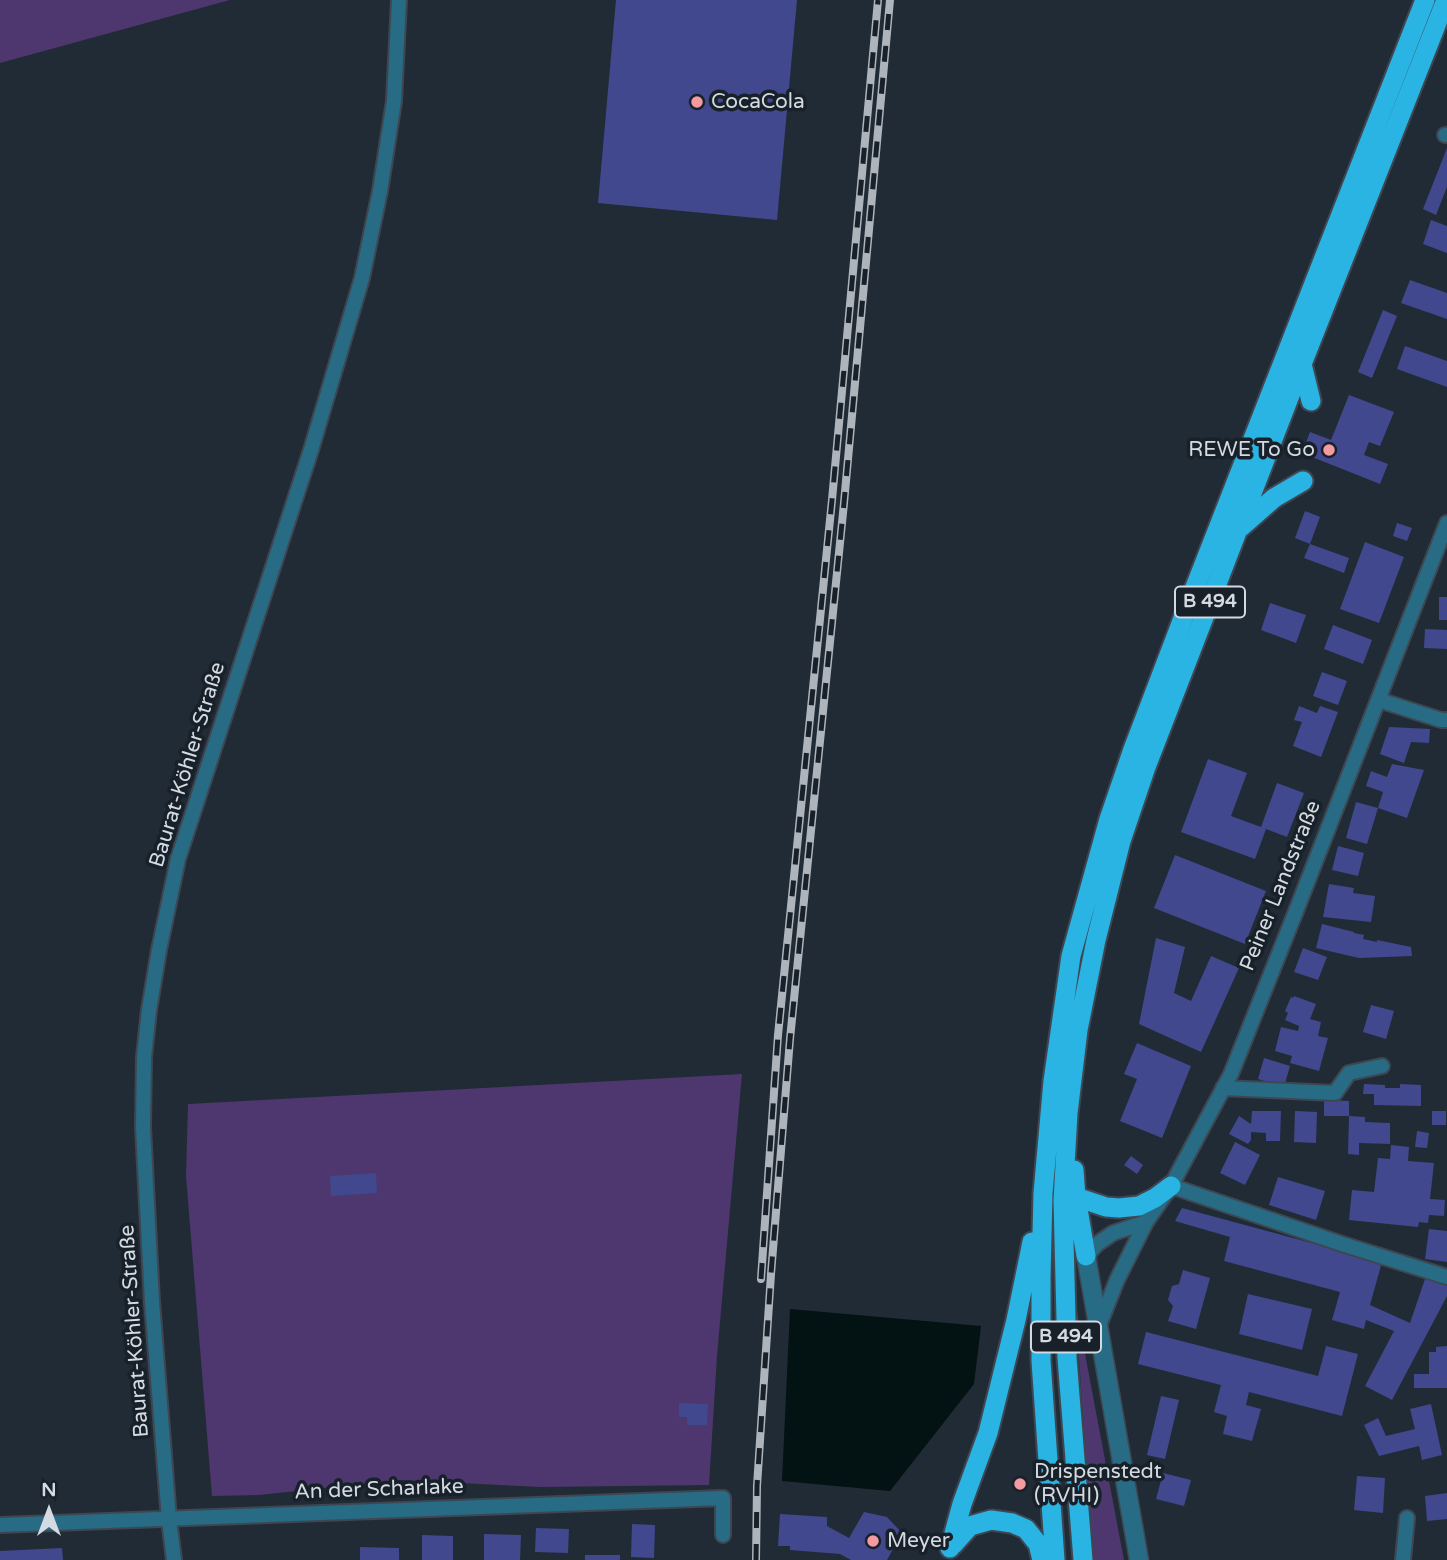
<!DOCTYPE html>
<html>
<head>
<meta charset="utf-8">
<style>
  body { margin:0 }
  #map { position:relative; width:1447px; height:1560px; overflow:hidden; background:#212b35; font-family:"Varela Round",sans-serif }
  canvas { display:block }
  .north { position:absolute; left:14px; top:1476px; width:70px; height:70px; -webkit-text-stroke:5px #18212a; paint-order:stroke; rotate:0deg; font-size:19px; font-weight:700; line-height:28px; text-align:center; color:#d4dae1 }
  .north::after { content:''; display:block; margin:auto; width:24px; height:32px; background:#d4dae1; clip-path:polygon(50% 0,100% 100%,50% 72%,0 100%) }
</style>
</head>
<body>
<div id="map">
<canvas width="1447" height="1560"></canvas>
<div class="north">N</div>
</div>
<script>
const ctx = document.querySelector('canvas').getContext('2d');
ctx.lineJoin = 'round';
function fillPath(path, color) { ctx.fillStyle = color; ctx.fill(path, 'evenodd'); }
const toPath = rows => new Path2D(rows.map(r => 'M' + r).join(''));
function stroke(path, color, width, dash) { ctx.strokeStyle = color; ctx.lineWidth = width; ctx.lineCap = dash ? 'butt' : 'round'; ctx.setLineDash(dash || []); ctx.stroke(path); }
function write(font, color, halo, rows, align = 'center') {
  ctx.font = font + ' "Varela Round",sans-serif'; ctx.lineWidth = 7; ctx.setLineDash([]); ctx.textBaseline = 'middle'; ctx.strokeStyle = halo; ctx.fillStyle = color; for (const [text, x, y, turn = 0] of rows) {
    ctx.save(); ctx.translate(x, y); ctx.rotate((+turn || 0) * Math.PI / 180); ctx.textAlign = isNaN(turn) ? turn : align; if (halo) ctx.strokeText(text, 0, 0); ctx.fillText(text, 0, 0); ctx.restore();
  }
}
const green = toPath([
  [0,0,230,0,0,63],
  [742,1074,717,1356,709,1485,540,1487,400,1480,259,1495,212,1496,186,1176,188,1104],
  [1075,1301,1124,1560,1093,1560]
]);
const water = toPath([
  [790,1309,981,1326,974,1384,890,1491,782,1481]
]);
const building = toPath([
  [616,0,797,0,777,220,598,203],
  [1447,148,1447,187,1436,215,1423,209],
  [1431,220,1447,226,1447,253,1423,244],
  [1410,280,1447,293,1447,319,1401,303],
  [1383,310,1397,316,1372,378,1358,372],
  [1405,346,1447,361,1447,387,1397,369],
  [1349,395,1394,412,1380,446,1369,442,1364,455,1388,464,1380,484,1302,453,1310,432,1331,440],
  [1305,511,1320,517,1310,544,1295,538],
  [1397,523,1412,528,1407,541,1393,536],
  [1365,542,1404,557,1379,623,1340,609],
  [1310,544,1349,558,1344,573,1304,558],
  [1439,597,1447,597,1447,620,1439,620],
  [1270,603,1306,615,1296,643,1261,630],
  [1333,625,1372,640,1363,664,1324,649],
  [1425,629,1447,630,1447,649,1424,648],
  [1322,672,1347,681,1338,705,1313,696],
  [1299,706,1317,713,1320,706,1338,712,1321,757,1293,746,1302,722,1294,720],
  [1389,727,1430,729,1429,743,1411,742,1404,763,1380,754],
  [1208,759,1247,773,1231,816,1261,827,1277,783,1304,793,1287,837,1266,829,1255,859,1181,832],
  [1392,764,1424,770,1407,818,1378,808,1367,844,1346,838,1356,802,1378,808,1383,792,1366,786,1371,771,1387,777],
  [1338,846,1364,853,1358,876,1332,870],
  [1175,855,1266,891,1245,944,1154,908],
  [1329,884,1354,888,1353,893,1375,896,1371,922,1323,917],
  [1322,924,1354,932,1354,933,1364,935,1363,939,1377,942,1377,940,1411,947,1412,956,1359,958,1316,948],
  [1156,938,1185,947,1174,993,1191,1001,1211,956,1239,968,1201,1052,1139,1024],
  [1303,948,1327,957,1318,980,1294,972],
  [1294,996,1316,1004,1310,1019,1321,1022,1318,1036,1328,1038,1319,1071,1290,1063,1292,1056,1275,1051,1281,1027,1298,1031,1299,1026,1285,1020,1288,1013,1285,1011,1291,997,1293,998],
  [1371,1005,1394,1011,1386,1039,1363,1032],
  [1137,1043,1191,1066,1162,1138,1120,1121,1137,1079,1124,1074],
  [1264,1058,1290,1066,1284,1087,1258,1079],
  [1364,1084,1385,1085,1385,1088,1400,1088,1400,1084,1421,1085,1421,1106,1374,1105,1374,1094,1363,1094],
  [1324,1100,1349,1101,1349,1116,1324,1116],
  [1252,1111,1281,1111,1280,1141,1266,1141,1266,1133,1251,1132,1251,1140,1248,1144,1229,1134,1239,1116,1251,1124],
  [1295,1111,1317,1112,1316,1143,1294,1142],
  [1432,1111,1446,1111,1446,1125,1432,1125],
  [1349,1116,1365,1117,1365,1122,1390,1123,1390,1144,1359,1143,1359,1155,1348,1154],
  [1417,1131,1429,1133,1427,1148,1415,1147],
  [1235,1142,1260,1155,1245,1185,1220,1173],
  [1391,1145,1409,1147,1408,1161,1434,1163,1430,1199,1445,1200,1444,1216,1429,1215,1428,1223,1419,1222,1418,1227,1349,1220,1352,1190,1374,1192,1378,1158,1390,1159],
  [1131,1156,1143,1165,1137,1174,1124,1165],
  [376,1173,377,1193,331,1196,330,1176],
  [1278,1177,1325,1191,1316,1220,1269,1205],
  [1182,1208,1382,1262,1370,1305,1410,1323,1426,1276,1447,1282,1447,1296,1392,1400,1365,1386,1394,1331,1366,1320,1364,1329,1332,1320,1340,1292,1224,1261,1230,1237,1175,1221],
  [1429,1229,1447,1231,1447,1262,1425,1259],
  [1183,1270,1210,1278,1196,1329,1168,1321,1173,1306,1168,1300,1172,1286,1179,1284],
  [1248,1294,1312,1309,1302,1350,1239,1334],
  [1146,1332,1318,1376,1326,1346,1358,1354,1342,1416,1249,1392,1246,1405,1261,1409,1252,1441,1223,1434,1227,1416,1214,1412,1221,1385,1138,1364],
  [1447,1346,1447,1388,1414,1388,1414,1374,1429,1374,1429,1352,1436,1352,1436,1347],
  [1161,1396,1179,1400,1165,1459,1147,1455],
  [679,1403,708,1404,707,1425,687,1425,687,1417,679,1417],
  [1431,1404,1442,1455,1422,1460,1419,1446,1379,1456,1364,1425,1378,1418,1386,1436,1415,1429,1410,1409],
  [1163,1473,1191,1480,1184,1506,1156,1499],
  [1357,1476,1385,1478,1383,1513,1354,1510],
  [1447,1493,1447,1519,1427,1521,1425,1496],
  [864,1512,887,1517,902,1533,887,1560,851,1560,840,1554,790,1550,790,1546,778,1546,780,1514,827,1517,827,1526,849,1538],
  [632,1524,655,1525,654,1558,631,1557],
  [536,1528,569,1529,568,1553,535,1552],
  [484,1534,521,1535,520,1560,484,1560],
  [422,1535,453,1536,453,1560,422,1560],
  [360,1547,399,1548,399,1560,360,1560],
  [62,1548,63,1560,0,1560,0,1551],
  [585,1555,620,1555,620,1560,585,1560]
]);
const minor = toPath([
  [1445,135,1447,135],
  [1379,700,1441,720,1447,720],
  [1223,1088,1335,1093,1349,1073,1382,1066],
  [1171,1186,1342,1244,1447,1277],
  [1086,1256,1097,1244,1113,1233,1146,1222],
  [1098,1328,1117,1280,1146,1222,1171,1186,1231,1074,1296,911,1447,523],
  [0,1525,723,1498,723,1535],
  [174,1560,169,1519,152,1302,143,1127,144,1057,149,1010,159,950,178,859,311,450,362,278,380,191,394,101,399,0],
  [1403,1560,1407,1518]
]);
const tertiary = toPath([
  [1086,1256,1139,1560]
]);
const trunk = toPath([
  [1302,364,1311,401],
  [1241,527,1274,498,1303,481],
  [1074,1170,1076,1197,1086,1256],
  [1076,1197,1106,1207,1119,1208,1139,1206,1155,1198,1171,1186],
  [953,1545,970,1526,991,1520,1012,1523,1026,1529,1038,1544,1042,1560],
  [950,1548,962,1504,988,1433,1016,1320,1032,1242],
  [1055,1560,1041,1361,1041,1276,1043,1193,1053,1081,1071,956,1109,819,1132,752,1190,600,1425,0],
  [1083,1560,1067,1358,1063,1200,1068,1113,1078,1030,1096,940,1121,841,1146,767,1302,364,1446,0]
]);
const rail = toPath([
  [761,1279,778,1035,832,500,878,0],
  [756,1560,757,1486,771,1274,790,1039,844,503,890,0]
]);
const markers = [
  [697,102,7,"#f49aa1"],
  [1329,450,7,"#f49aa1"],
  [1020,1484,7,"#f49aa1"],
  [873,1541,7,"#f49aa1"]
];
const shields = [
  [1210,602,70],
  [1066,1337,70]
];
const shieldNames = [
  ["B 494",1210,602],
  ["B 494",1066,1337]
];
const poiNames = [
  ["CocaCola",711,102],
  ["REWE To Go",1315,450,"right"],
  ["Drispenstedt",1034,1472],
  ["(RVHI)",1034,1496],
  ["Meyer",887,1541]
];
const streetNames = [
  ["Baurat-Köhler-Straße",188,765,-73],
  ["Peiner Landstraße",1281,886,-68],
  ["Baurat-Köhler-Straße",135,1331,-94],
  ["An der Scharlake",379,1490,-2]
];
fillPath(green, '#4d376e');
fillPath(water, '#031213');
fillPath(building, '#41488e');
stroke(minor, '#3e4751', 18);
stroke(tertiary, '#3e4751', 21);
stroke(trunk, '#3e4751', 23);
stroke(minor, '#276b85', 14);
stroke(tertiary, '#276b85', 18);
stroke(trunk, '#29b4e3', 19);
stroke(rail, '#adb4bc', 8);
stroke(rail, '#18212a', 5, [16]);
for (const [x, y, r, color] of markers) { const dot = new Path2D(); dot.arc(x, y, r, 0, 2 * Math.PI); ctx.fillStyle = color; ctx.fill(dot); stroke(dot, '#18212a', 2.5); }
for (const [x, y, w] of shields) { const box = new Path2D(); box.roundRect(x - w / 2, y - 15.5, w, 31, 5); ctx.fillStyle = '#18212a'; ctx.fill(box); stroke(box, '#d4dae1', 2); }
write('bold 19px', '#d4dae1', null, shieldNames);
write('21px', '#d4dae1', '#18212a', poiNames, 'left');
write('21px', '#d4dae1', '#18212a', streetNames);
</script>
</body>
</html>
